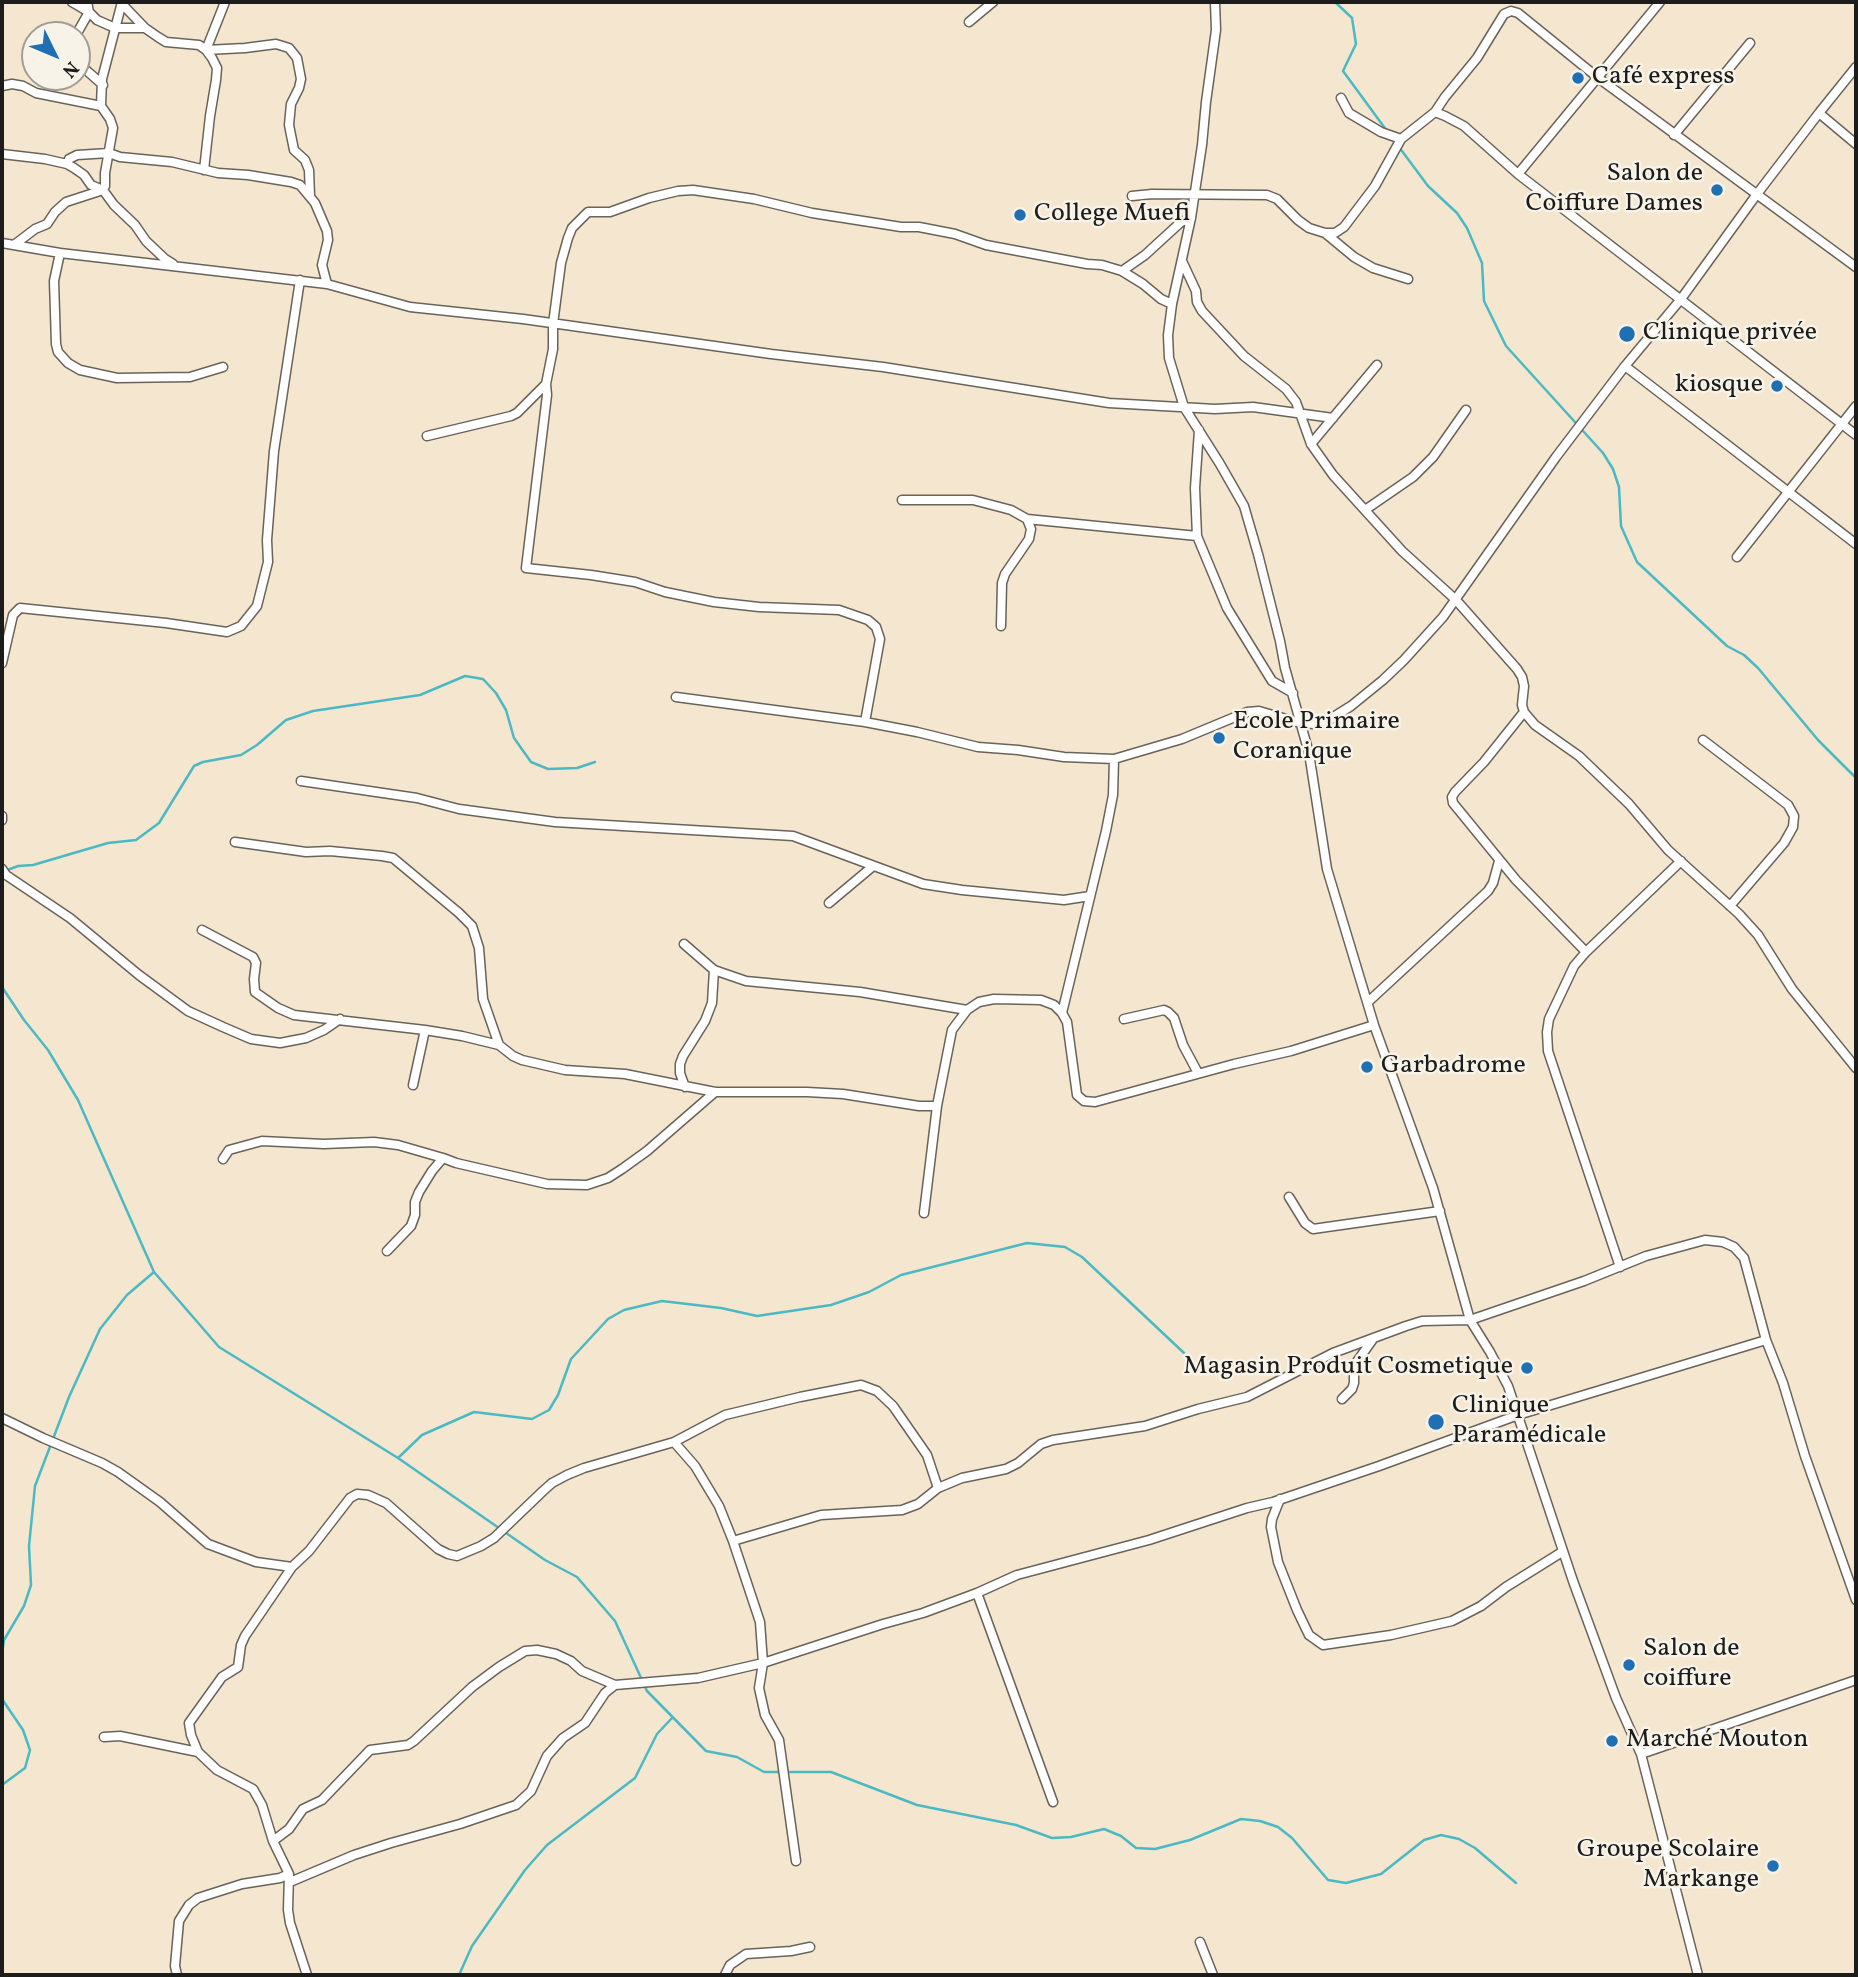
<!DOCTYPE html>
<html>
<head>
<meta charset="utf-8">
<style>
  body { margin:0 }
  #map { position:relative; width:1858px; height:1977px; overflow:hidden; background:#f4e6cf; font-family:Vollkorn,serif }
  canvas { display:block }
  .frame { position:absolute; inset:0; border:4px solid #1c1c1c; pointer-events:none }
  .north { position:absolute; left:21px; top:21px; width:70px; height:70px; box-sizing:border-box; background:#f7f3e8; border:2px solid #9f9d96; border-radius:50%; rotate:133deg; font-size:19px; font-weight:700; line-height:28px; text-align:center; color:#1c1c1c }
  .north::after { content:''; display:block; margin:auto; width:24px; height:32px; background:#1f6fb2; clip-path:polygon(50% 0,100% 100%,50% 72%,0 100%) }
</style>
</head>
<body>
<div id="map">
<canvas width="1858" height="1977"></canvas>
<div class="frame"></div>
<div class="north">N</div>
</div>
<script>
const ctx = document.querySelector('canvas').getContext('2d');
ctx.lineJoin = 'round';
const toPath = rows => new Path2D(rows.map(r => 'M' + r).join(''));
function stroke(path, color, width, dash) { ctx.strokeStyle = color; ctx.lineWidth = width; ctx.lineCap = dash ? 'butt' : 'round'; ctx.setLineDash(dash || []); ctx.stroke(path); }
function write(font, color, halo, rows, align = 'center') {
  ctx.font = font + ' Vollkorn,serif'; ctx.lineWidth = 5; ctx.setLineDash([]); ctx.textBaseline = 'middle'; ctx.strokeStyle = halo; ctx.fillStyle = color; for (const [text, x, y, turn = 0] of rows) {
    ctx.save(); ctx.translate(x, y); ctx.rotate((+turn || 0) * Math.PI / 180); ctx.textAlign = isNaN(turn) ? turn : align; if (halo) ctx.strokeText(text, 0, 0); ctx.fillText(text, 0, 0); ctx.restore();
  }
}
const stream = toPath([
  [1335,2,1352,18,1356,44,1343,71,1387,131],
  [1399,147,1428,186,1457,213,1467,228,1482,263,1484,301,1506,346,1603,453,1613,469,1619,487,1621,526,1637,562,1727,646,1744,655,1758,668,1818,740,1856,778],
  [5,871,18,866,33,865,108,843,136,840,159,823,194,766,203,762,241,755,257,745,286,720,313,711,420,695,465,676,483,679,496,693,506,710,514,738,531,762,548,769,577,768,595,762],
  [2,987,24,1020,48,1050,78,1100,154,1272,219,1347,398,1458,545,1560,577,1577,615,1621,647,1691,706,1751,737,1757,764,1772,831,1772,917,1805,1016,1825,1052,1838,1071,1837,1104,1829,1121,1836,1136,1848,1155,1849,1190,1840,1241,1819,1260,1821,1278,1827,1292,1838,1328,1880,1346,1883,1381,1874,1424,1840,1441,1835,1459,1839,1475,1848,1516,1883],
  [398,1458,422,1435,474,1412,532,1419,549,1410,558,1395,571,1359,608,1319,624,1310,662,1301,721,1308,757,1316,831,1305,869,1292,901,1275,1027,1243,1065,1247,1082,1257,1184,1353],
  [2,1653,4,1640,24,1606,31,1585,29,1546,35,1486,69,1397,100,1329,127,1295,154,1272],
  [2,1684,2,1699,23,1730,30,1750,25,1768,2,1785],
  [459,1975,472,1946,525,1870,547,1845,635,1778,657,1734,672,1718]
]);
const street = toPath([
  [72,2,89,12,76,35],
  [87,2,89,12,97,20,115,28,145,28],
  [225,2,206,50,245,48,276,44,289,48,297,58,301,79,299,88,291,104,289,125,294,150,305,160,309,170,310,196],
  [1215,2,1216,30,1206,102,1202,145,1191,218,1172,304,1168,335,1169,358,1184,407,1220,464,1244,506,1258,554,1280,641,1285,668,1309,753,1327,869,1374,1025,1433,1188,1470,1320,1490,1352,1508,1386,1573,1581,1616,1698,1641,1754,1698,1975],
  [122,4,145,28,158,37,166,42,199,45,206,50,212,58,217,68,216,80,210,116,204,170],
  [969,22,993,2],
  [77,62,103,85],
  [1856,67,1819,113,1757,194,1681,299,1625,366,1856,544],
  [2,86,12,84,23,86,36,93,101,106],
  [1341,98,1349,113,1381,132,1401,139],
  [1435,112,1445,97,1477,58,1504,14,1511,11,1518,13,1597,77,1856,267],
  [1819,113,1856,144],
  [1674,135,1750,43],
  [2,154,45,159,67,164,74,168,84,175,91,185,103,190,114,205,135,225,146,241,165,259,173,264],
  [67,164,69,159,77,155,109,153,120,157,172,162,218,173,248,175,291,182,300,185,315,203,327,231,328,240,322,265,327,284],
  [1518,174,1660,2],
  [1132,196,1152,194,1267,195,1277,199,1298,220,1309,228,1325,233,1335,233,1344,227,1375,186,1401,139,1435,112,1445,116,1464,126,1518,174,1856,435],
  [1325,233,1354,257,1373,268,1408,279],
  [2,243,60,253,327,284,410,307,523,319,771,354,883,367,1109,403,1215,409,1253,407,1333,418],
  [14,245,35,229,47,224,55,212,66,202,103,190,105,186,105,173,113,128,110,119,101,106,102,79,122,2],
  [60,253,54,281,56,344,58,352,68,363,80,370,117,378,190,377,223,367],
  [1182,261,1196,291,1197,302,1202,311,1244,356,1286,389,1296,402,1311,444,1333,475,1402,551,1456,600,1517,669,1522,677,1524,686,1522,705,1524,712,1535,725,1579,756,1629,804,1668,850,1739,914,1758,935,1792,989,1856,1068],
  [1122,271,1143,284,1161,299,1172,304],
  [1199,430,1195,488,1197,536,1227,608,1272,681,1293,693],
  [427,436,511,416,517,413,546,384],
  [1311,444,1377,365],
  [902,500,973,500,1011,510,1027,519,1197,536],
  [1365,510,1413,477,1433,457,1466,410],
  [1737,557,1856,406],
  [1001,626,1002,583,1005,574,1029,539,1031,529,1027,519],
  [2,663,13,615,20,608,166,623,227,632,241,626,257,606,268,562,267,540,274,451,300,280],
  [676,697,865,722,917,732,978,747,1018,750,1064,757,1114,759,1182,739,1247,712,1259,711,1300,723,1314,724,1327,721,1351,706,1383,680,1404,660,1443,617,1556,457,1625,366],
  [1524,712,1484,762,1455,792,1452,797,1453,803,1516,880,1586,952],
  [865,722,880,639,876,627,868,620,839,610,759,607,714,602,665,592,635,582,591,575,526,568,547,395,546,384,553,349,553,324,561,263,568,238,572,228,588,212,610,212,649,198,678,191,693,190,754,199,812,213,876,223,901,227,919,227,955,234,986,245,1087,264,1102,265,1122,271,1145,255,1181,222,1191,218],
  [1703,740,1788,805,1794,816,1793,827,1784,843,1730,906],
  [301,781,417,798,459,809,555,822,793,836,923,884,962,890,1064,900,1090,896],
  [2,816,2,820],
  [235,842,306,852,330,851,382,856,393,858,459,913,472,926,479,948,483,999,499,1045,513,1056,522,1060,565,1070,625,1074,715,1092,807,1092,843,1094,919,1106,937,1106,924,1213],
  [2,869,6,875,70,918,139,975,188,1011,223,1027,251,1039,280,1043,306,1038,324,1030,340,1019],
  [829,903,872,867],
  [202,930,253,957,256,963,254,979,255,992,278,1008,294,1015,425,1030,462,1036,499,1045],
  [684,944,714,970,746,981,860,992,967,1010],
  [1368,1002,1488,891,1493,883,1499,861],
  [1062,1013,1106,831,1113,795,1114,759],
  [1124,1019,1164,1010,1168,1012,1174,1018,1183,1045,1198,1073],
  [413,1085,425,1030],
  [685,1087,680,1073,680,1064,683,1056,705,1021,712,1003,714,970],
  [937,1106,952,1030,967,1010,979,1002,994,999,1041,1000,1054,1005,1062,1013,1067,1022,1077,1095,1084,1101,1095,1102,1234,1064,1291,1051,1374,1025],
  [223,1159,229,1150,262,1141,324,1144,374,1142,398,1145,443,1158],
  [1289,1197,1305,1223,1313,1229,1440,1211],
  [387,1251,411,1226,415,1215,415,1202,419,1192,432,1171,443,1158,456,1163,547,1184,587,1185,608,1178,622,1169,647,1151,715,1092],
  [1620,1267,1548,1051,1547,1032,1549,1019,1574,966,1586,952,1681,861],
  [1342,1399,1352,1389,1354,1383,1354,1368,1356,1363,1373,1339],
  [2,1418,43,1438,102,1463,118,1472,160,1502,208,1544,256,1562,292,1567,309,1551,350,1498,357,1494,368,1495,386,1503,438,1549,448,1554,457,1556,481,1546,494,1538,543,1491,552,1483,567,1475,584,1468,674,1442,725,1415,800,1397,861,1385,877,1391,893,1406,927,1455,938,1488],
  [674,1442,695,1466,719,1506,733,1541,760,1622,763,1663,759,1688,765,1715,779,1740,796,1861],
  [1280,1499,1272,1519,1271,1527,1278,1562,1297,1610,1309,1635,1323,1645,1391,1635,1452,1621,1481,1606,1506,1587,1562,1552],
  [733,1541,821,1515,902,1510,918,1504,938,1488,962,1478,1006,1469,1018,1463,1041,1444,1053,1440,1145,1426,1198,1409,1247,1397,1333,1353,1406,1326,1422,1321,1470,1320,1584,1281,1646,1256,1705,1240,1723,1242,1734,1247,1744,1258,1766,1340,1783,1383,1805,1456,1856,1600],
  [977,1593,1053,1802],
  [104,1737,120,1736,198,1752,217,1770,253,1789,262,1805,273,1841,289,1874,288,1910,290,1923,307,1975],
  [198,1752,191,1735,189,1723,222,1677,238,1667,241,1645,245,1636,292,1567],
  [1641,1754,1856,1680],
  [273,1841,289,1829,303,1809,322,1800,370,1750,408,1745,414,1741,472,1687,499,1667,525,1651,537,1650,556,1654,571,1661,582,1671,615,1685,698,1678,763,1663,883,1624,923,1613,977,1593,1017,1575,1149,1540,1247,1508,1273,1502,1379,1466,1518,1415,1766,1340],
  [290,1882,354,1855,391,1843,460,1824,516,1805,531,1791,547,1756,563,1738,585,1723,605,1693,615,1685],
  [1200,1942,1213,1975],
  [177,1975,175,1966,179,1921,189,1905,198,1898,242,1884,280,1878,289,1874],
  [725,1975,730,1965,746,1954,791,1951,810,1947]
]);
const markers = [
  [1578,78,7,"#1f6fb2"],
  [1717,190,7,"#1f6fb2"],
  [1020,215,7,"#1f6fb2"],
  [1627,334,9,"#1f6fb2"],
  [1777,386,7,"#1f6fb2"],
  [1219,738,7,"#1f6fb2"],
  [1367,1067,7,"#1f6fb2"],
  [1527,1368,7,"#1f6fb2"],
  [1436,1422,9,"#1f6fb2"],
  [1629,1665,7,"#1f6fb2"],
  [1612,1741,7,"#1f6fb2"],
  [1773,1866,7,"#1f6fb2"]
];
const poiNames = [
  ["Café express",1592,78],
  ["Salon de",1703,175,"right"],
  ["Coiffure Dames",1703,205,"right"],
  ["College Muefi",1034,215],
  ["Clinique privée",1643,334],
  ["kiosque",1763,386,"right"],
  ["Ecole Primaire",1233,723],
  ["Coranique",1233,753],
  ["Garbadrome",1381,1067],
  ["Magasin Produit Cosmetique",1513,1368,"right"],
  ["Clinique",1452,1407],
  ["Paramédicale",1452,1437],
  ["Salon de",1643,1650],
  ["coiffure",1643,1680],
  ["Marché Mouton",1626,1741],
  ["Groupe Scolaire",1759,1851,"right"],
  ["Markange",1759,1881,"right"]
];
stroke(stream, '#4bb9c4', 2.5);
stroke(street, '#68635b', 11);
stroke(street, '#fff', 8);
for (const [x, y, r, color] of markers) { const dot = new Path2D(); dot.arc(x, y, r, 0, 2 * Math.PI); ctx.fillStyle = color; ctx.fill(dot); stroke(dot, '#f7f3e8', 2.5); }
write('26px', '#1c1c1c', '#f7f3e8', poiNames, 'left');
</script>
</body>
</html>
